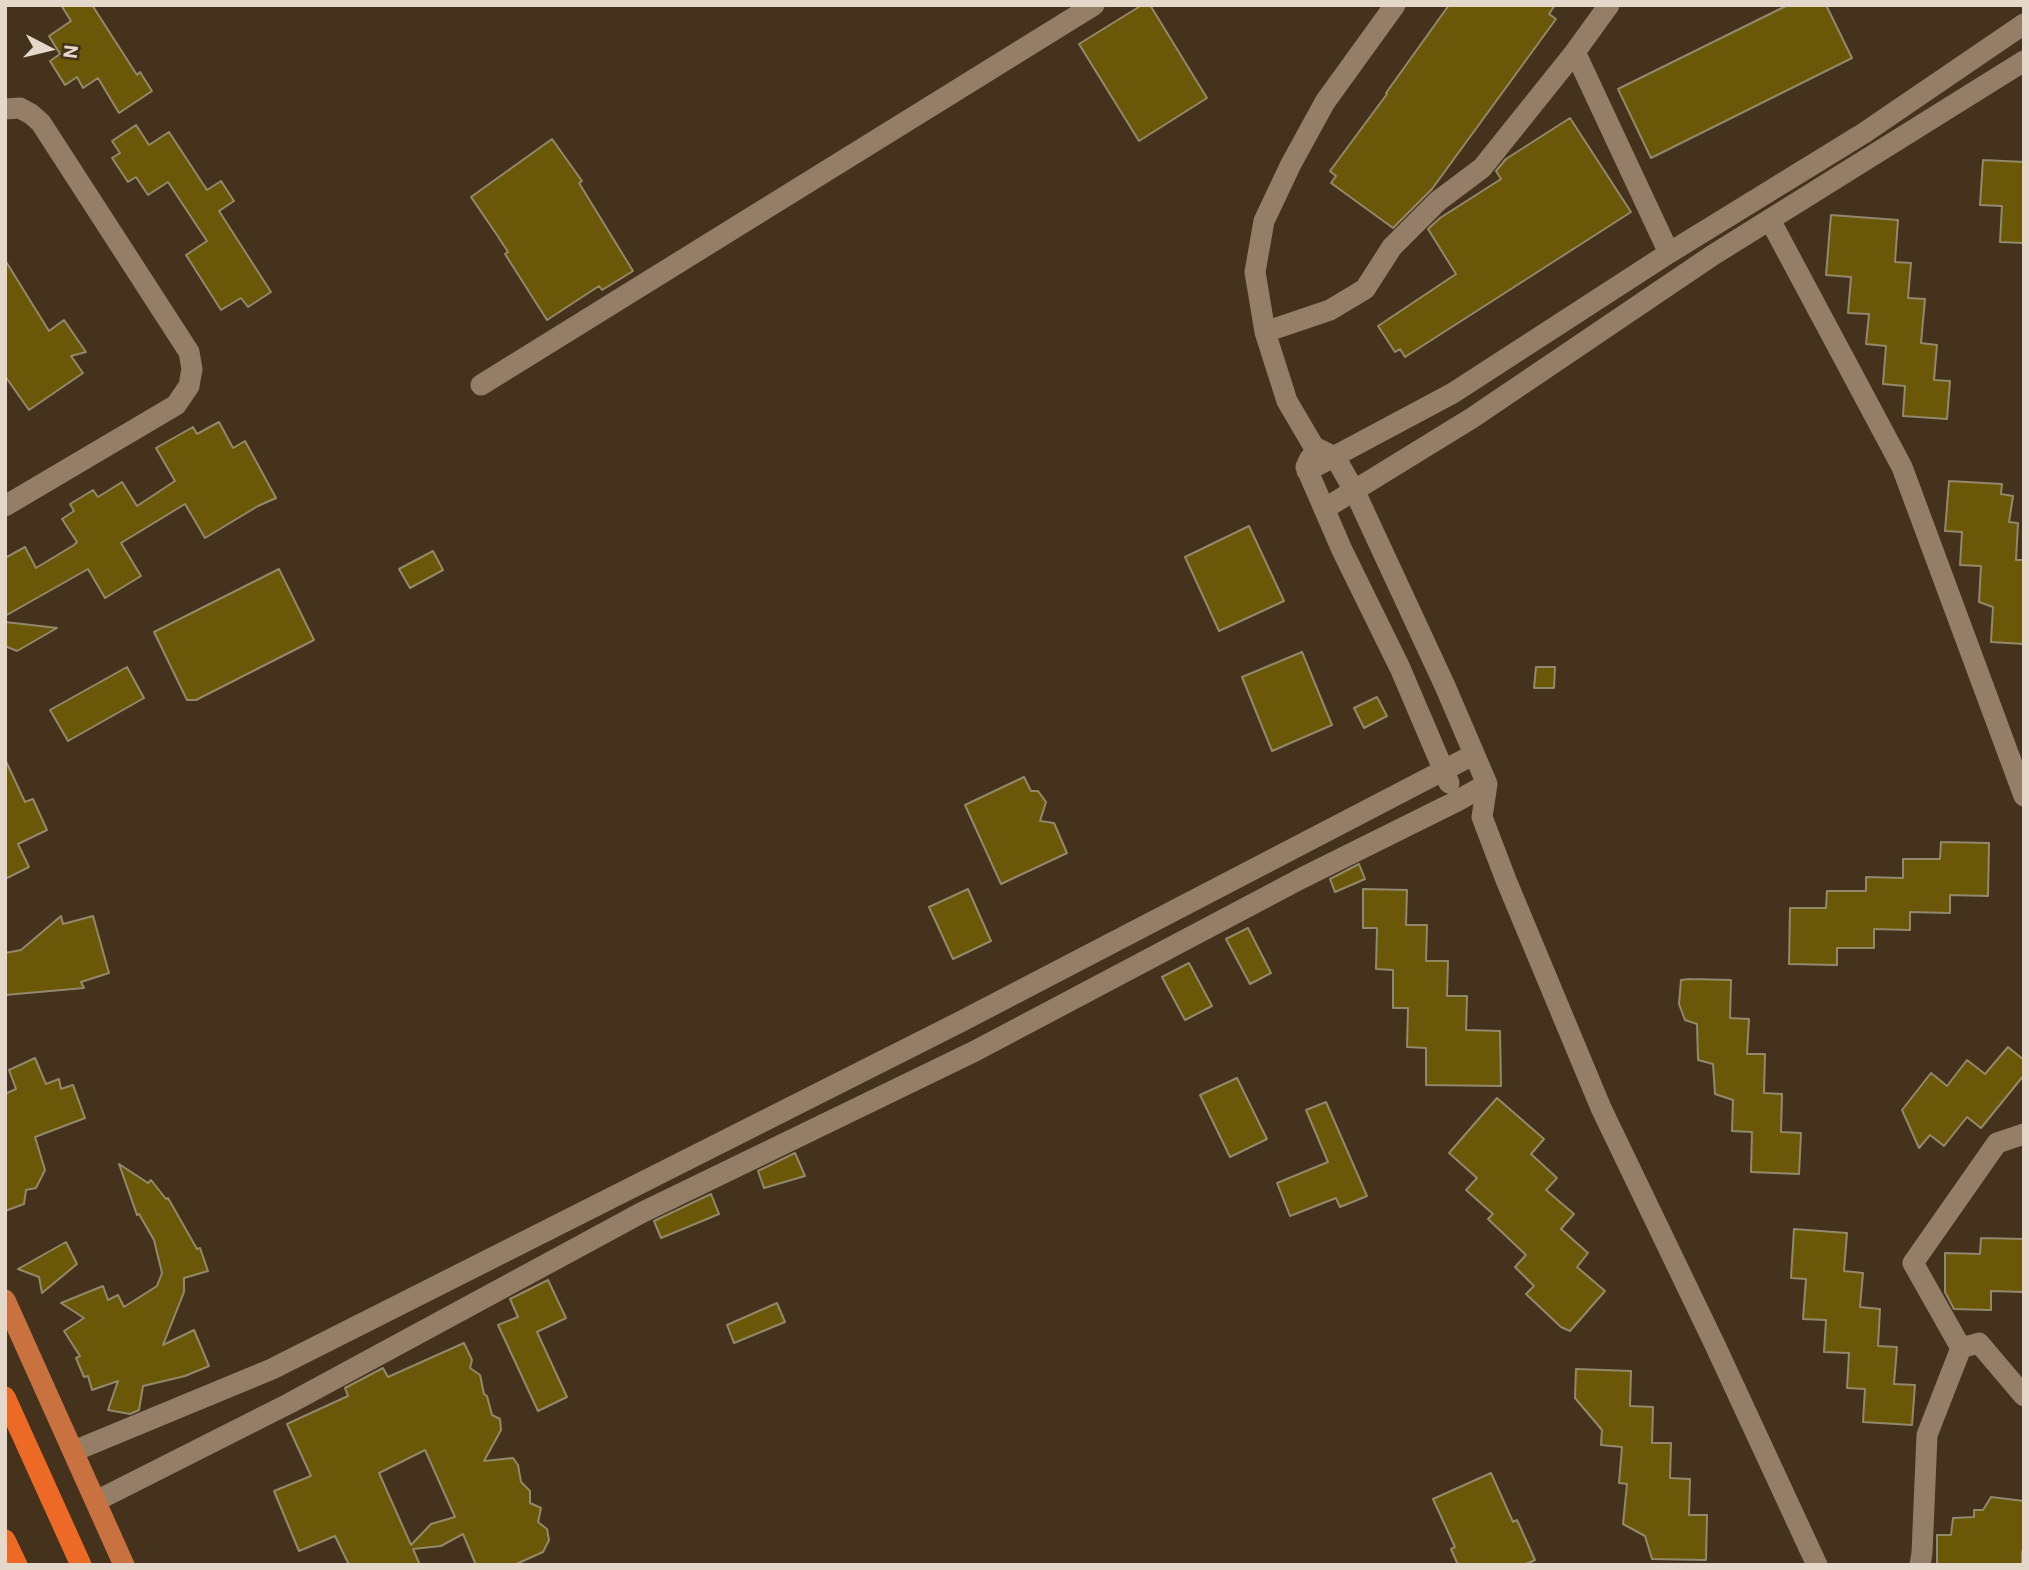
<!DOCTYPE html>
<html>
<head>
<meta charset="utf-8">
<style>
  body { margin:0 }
  #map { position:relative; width:2029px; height:1570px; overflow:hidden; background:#45321d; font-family:Roboto,sans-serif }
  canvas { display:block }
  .frame { position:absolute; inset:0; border:7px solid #e4d8cb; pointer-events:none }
  .north { position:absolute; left:14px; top:14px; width:70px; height:70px; -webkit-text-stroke:5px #45321d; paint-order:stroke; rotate:97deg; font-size:19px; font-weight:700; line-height:28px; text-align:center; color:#e4d8cb }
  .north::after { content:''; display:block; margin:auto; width:24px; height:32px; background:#e4d8cb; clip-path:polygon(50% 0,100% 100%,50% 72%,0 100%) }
</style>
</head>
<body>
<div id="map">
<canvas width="2029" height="1570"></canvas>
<div class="frame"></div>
<div class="north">N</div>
</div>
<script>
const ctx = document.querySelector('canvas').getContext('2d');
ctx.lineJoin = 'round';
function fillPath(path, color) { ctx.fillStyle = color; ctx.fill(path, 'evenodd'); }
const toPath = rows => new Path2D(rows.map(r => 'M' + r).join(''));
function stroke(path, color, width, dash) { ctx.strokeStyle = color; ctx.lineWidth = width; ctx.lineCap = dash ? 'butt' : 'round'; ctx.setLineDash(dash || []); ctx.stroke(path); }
const building = toPath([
  [61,5,92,5,137,75,140,72,152,91,119,113,98,78,83,88,77,77,65,85,50,61,60,54,49,36,71,21,61,5],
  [1142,5,1150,5,1207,98,1139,141,1079,44,1142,5],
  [1449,5,1555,5,1549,14,1556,19,1432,189,1393,228,1331,183,1336,176,1330,171,1387,94,1386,93,1449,5],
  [1788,5,1826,5,1852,58,1651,158,1618,89,1788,5],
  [1570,118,1631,212,1405,357,1400,349,1395,352,1378,326,1456,274,1428,229,1440,218,1501,179,1496,171,1506,159,1570,118],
  [136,125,149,145,169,132,207,190,221,181,234,201,219,211,271,292,248,307,241,298,221,310,186,255,207,241,168,182,148,195,136,177,128,182,112,158,120,153,112,141,136,125],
  [552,139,582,181,579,183,633,271,602,290,599,286,547,320,505,254,508,252,497,235,471,197,552,139],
  [1983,160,2024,162,2024,243,2000,242,2002,206,1980,205,1983,160],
  [1831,215,1898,220,1895,262,1911,263,1908,298,1925,299,1921,343,1937,345,1934,380,1950,381,1947,419,1903,416,1905,386,1883,384,1886,346,1866,344,1869,314,1848,313,1851,277,1826,275,1831,215],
  [5,260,49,331,64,320,86,352,71,356,83,373,29,410,5,376,5,260],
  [219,422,233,448,245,441,276,498,258,506,205,538,185,504,121,543,141,576,105,598,88,569,5,616,5,558,25,547,36,568,74,545,77,542,62,519,74,511,70,504,93,490,98,497,122,482,137,506,175,481,156,448,193,427,197,434,219,422],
  [1949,481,2002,484,2001,494,2013,496,2009,522,2018,523,2016,560,2024,560,2024,644,1991,642,1993,607,1979,602,1981,566,1960,565,1962,532,1945,531,1949,481],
  [1249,526,1284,601,1219,631,1185,557,1249,526],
  [433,551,443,570,410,588,399,569,433,551],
  [279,569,314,640,196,700,187,700,154,632,279,569],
  [5,622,57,628,17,651,5,646,5,622],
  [1302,652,1332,725,1272,751,1242,677,1302,652],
  [127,667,144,698,68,741,50,710,127,667],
  [1536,667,1555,667,1554,688,1534,688,1536,667],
  [1377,697,1387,716,1364,728,1354,708,1377,697],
  [5,759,25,802,33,799,47,830,18,844,29,867,5,879,5,759],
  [1024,777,1031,791,1038,791,1046,802,1040,821,1054,823,1067,853,1001,884,965,805,1024,777],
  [1941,842,1989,843,1988,896,1950,895,1950,913,1910,912,1910,930,1874,929,1874,948,1837,948,1837,965,1789,964,1790,908,1826,908,1827,891,1866,891,1866,877,1903,878,1903,859,1940,859,1941,842],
  [1359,864,1365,879,1335,892,1330,879,1359,864],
  [968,889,991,941,953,959,929,907,968,889],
  [1363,889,1407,890,1406,925,1427,925,1426,961,1448,961,1447,996,1467,996,1466,1030,1500,1031,1501,1086,1426,1085,1426,1048,1407,1047,1408,1008,1393,1008,1393,970,1376,969,1377,928,1363,928,1363,889],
  [61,916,63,924,93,916,109,973,81,982,84,988,5,995,5,953,21,950,61,916],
  [1248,928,1271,973,1250,984,1226,939,1248,928],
  [1189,963,1212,1006,1185,1020,1162,977,1189,963],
  [1690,979,1731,980,1730,1018,1749,1019,1747,1054,1765,1054,1764,1093,1782,1094,1781,1132,1801,1133,1799,1174,1751,1172,1752,1132,1732,1131,1733,1100,1715,1094,1713,1064,1698,1060,1697,1024,1685,1020,1679,1004,1681,980,1690,979],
  [2008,1047,2024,1060,2024,1075,1981,1128,1967,1117,1944,1146,1930,1135,1919,1148,1902,1110,1931,1073,1947,1086,1967,1060,1985,1074,2008,1047],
  [35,1058,46,1084,59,1079,61,1089,73,1085,85,1118,35,1137,45,1170,36,1188,26,1190,24,1204,5,1211,5,1094,16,1089,9,1070,35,1058],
  [1237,1078,1267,1139,1230,1157,1200,1095,1237,1078],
  [1497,1098,1544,1139,1531,1154,1557,1178,1546,1190,1574,1214,1561,1229,1588,1253,1577,1267,1605,1291,1570,1331,1561,1327,1526,1294,1534,1286,1515,1267,1526,1255,1488,1219,1493,1214,1466,1190,1477,1178,1449,1153,1497,1098],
  [1326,1102,1367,1196,1340,1207,1336,1198,1290,1216,1277,1183,1328,1162,1306,1110,1326,1102],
  [795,1153,805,1176,764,1188,758,1171,795,1153],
  [119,1164,148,1183,151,1180,166,1199,168,1198,197,1249,200,1248,208,1271,184,1278,184,1292,163,1345,194,1330,209,1366,185,1376,143,1386,139,1410,130,1414,108,1410,118,1381,92,1390,88,1376,84,1377,76,1358,80,1356,64,1331,84,1318,61,1303,103,1286,108,1300,118,1295,124,1307,157,1286,162,1273,154,1240,139,1214,137,1215,119,1164],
  [711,1194,719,1214,661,1238,654,1221,711,1194],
  [1794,1229,1847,1233,1844,1271,1863,1273,1860,1307,1880,1309,1878,1346,1897,1347,1894,1384,1915,1385,1912,1425,1863,1422,1865,1389,1847,1388,1849,1353,1824,1352,1826,1320,1803,1319,1806,1279,1791,1278,1794,1229],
  [1981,1238,2024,1239,2024,1292,1991,1291,1991,1310,1954,1309,1945,1292,1945,1253,1980,1254,1981,1238],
  [66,1242,77,1264,42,1293,39,1277,18,1269,66,1242],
  [548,1280,566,1318,537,1332,567,1397,538,1411,498,1325,518,1317,510,1299,548,1280],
  [777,1303,785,1322,734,1343,727,1325,777,1303],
  [464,1343,472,1360,470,1368,480,1375,484,1394,487,1396,492,1415,500,1419,501,1430,484,1461,513,1458,518,1465,521,1482,530,1491,530,1503,541,1508,538,1522,547,1529,549,1540,543,1552,514,1565,476,1565,463,1534,441,1546,413,1549,420,1565,349,1565,335,1536,299,1551,274,1491,311,1476,287,1424,348,1396,345,1388,383,1368,388,1377,464,1343],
  [425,1450,455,1517,431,1524,411,1545,379,1473,425,1450],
  [1576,1369,1631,1371,1630,1406,1653,1407,1652,1443,1671,1443,1670,1478,1690,1479,1689,1515,1707,1515,1706,1560,1652,1559,1645,1536,1623,1524,1627,1484,1619,1483,1622,1447,1601,1445,1602,1430,1575,1398,1576,1369],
  [1491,1473,1513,1522,1517,1520,1535,1560,1524,1565,1458,1565,1451,1549,1455,1547,1433,1499,1491,1473],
  [1991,1497,2024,1501,2024,1552,2022,1552,2022,1565,1937,1565,1937,1535,1951,1535,1953,1518,1974,1517,1974,1510,1983,1510,1991,1497]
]);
const minor = toPath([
  [1395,5,1325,102,1291,164,1264,221,1255,272,1265,332,1287,401,1314,447,1335,457,1355,492,1445,686,1487,784,1482,817,1506,880,1601,1108,1715,1345,1817,1565],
  [1575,52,1669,253],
  [5,109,20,108,31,114,41,123,189,352,192,369,189,386,176,405,5,506],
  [1770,220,1902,467,2024,796],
  [1265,332,1330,310,1365,289,1392,247,1438,201,1482,168,1575,52,1609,5],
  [481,385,1094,5],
  [1310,458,1306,467,1342,550,1400,668,1449,783],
  [1307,471,1453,393,1669,253,1864,133,2024,24],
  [1324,509,1472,418,1713,255,2024,61],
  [1961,1348,1979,1343,2024,1396],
  [74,1451,272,1369,960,1022,1473,755],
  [96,1501,290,1403,641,1213,975,1051,1302,878,1457,801,1487,784],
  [1920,1565,1922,1553,1927,1435,1961,1348,1913,1263,1997,1143,2024,1134]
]);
const major = toPath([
  [5,1300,124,1565]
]);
const highway = toPath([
  [5,1397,81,1565],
  [5,1540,17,1565]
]);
fillPath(building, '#6a5708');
stroke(building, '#92896b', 2);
stroke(minor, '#947e67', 21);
stroke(major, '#c97240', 21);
stroke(highway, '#ed6a26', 21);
</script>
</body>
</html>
